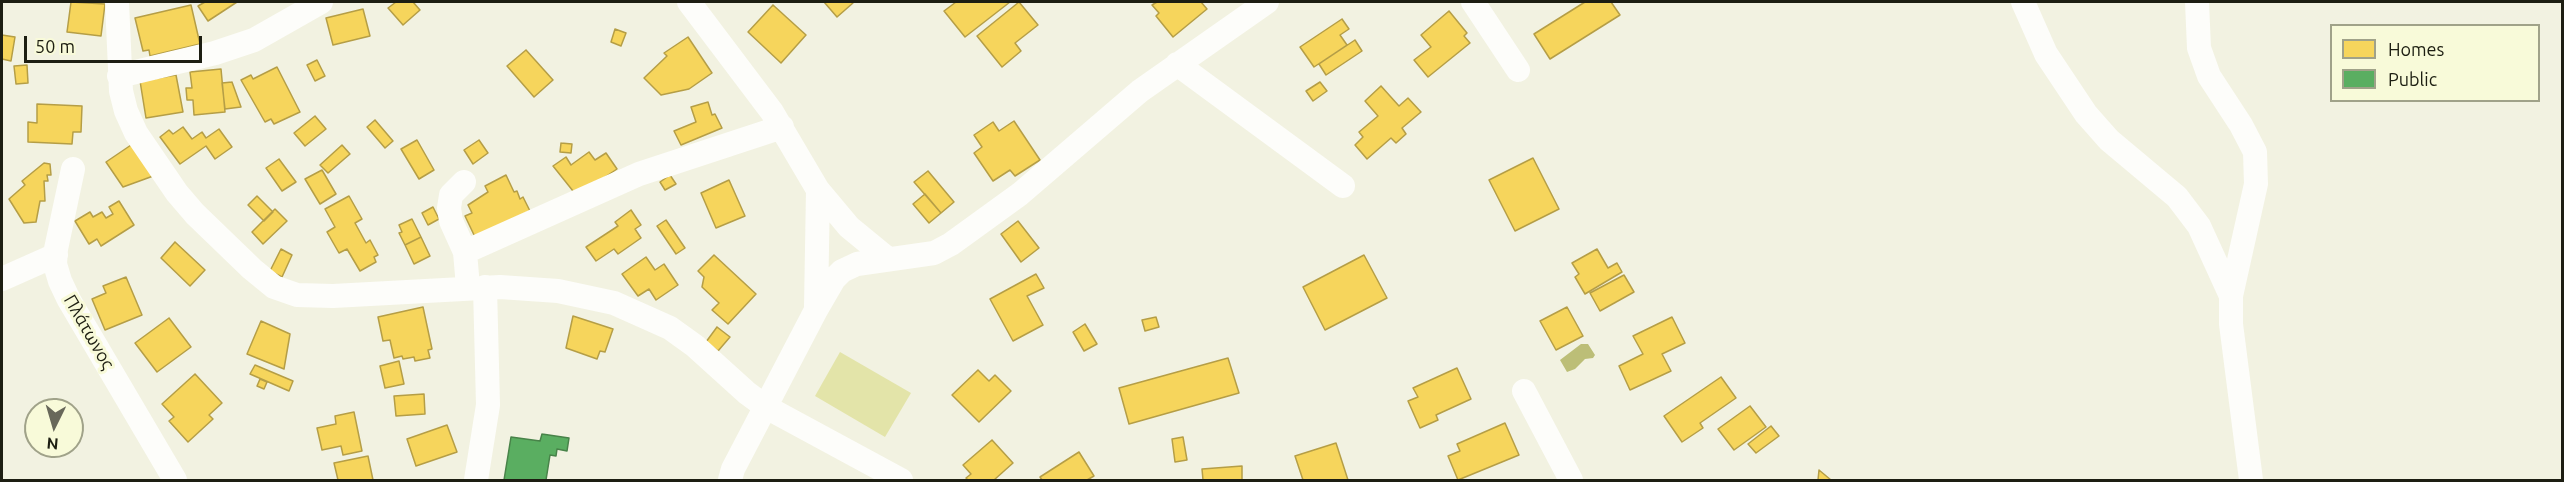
<!DOCTYPE html>
<html>
<head>
<meta charset="utf-8">
<style>
  body { margin:0 }
  #map { position:relative; width:2564px; height:482px; overflow:hidden; background:#f2f2e1; font-family:Ubuntu,sans-serif }
  canvas { display:block }
  .frame { position:absolute; inset:0; border:3px solid #1d1e12; pointer-events:none }
  .legend { position:absolute; left:2330px; top:24px; width:210px; height:78px; box-sizing:border-box; background:#f8fad9; border:2px solid #a0a289; margin:0; padding:8px 10px; list-style:none; font-size:18px; color:#1d1e12 }
  .legend li { display:flex; align-items:center; gap:12px; height:30px }
  .legend b { width:30px; border:2px solid #a0a289 }
  .north { position:absolute; left:24px; top:398px; width:60px; height:60px; box-sizing:border-box; background:#f8fad9; border:2px solid #a0a289; border-radius:50%; rotate:185deg; font-size:16px; font-weight:700; line-height:24px; text-align:center; color:#1d1e12 }
  .north::after { content:''; display:block; margin:auto; width:21px; height:27px; background:#68685a; clip-path:polygon(50% 0,100% 100%,50% 72%,0 100%) }
  .scale { position:absolute; left:24px; top:36px; width:178px; height:27px; box-sizing:border-box; border:3px solid #1d1e12; border-top:0; padding-left:8px; font-size:18px; line-height:21px; white-space:nowrap; color:#1d1e12; -webkit-text-stroke:4px #f8fad9; paint-order:stroke }
</style>
</head>
<body>
<div id="map">
<canvas width="2564" height="482"></canvas>
<div class="frame"></div>
<ul class="legend">
<li><b style="height:16px;background:#f6d55c"></b>Homes</li>
<li><b style="height:16px;background:#5aae61"></b>Public</li>
</ul>
<div class="north">N</div>
<div class="scale">50 m</div>
</div>
<script>
const ctx = document.querySelector('canvas').getContext('2d');
ctx.lineJoin = 'round';
function fillPath(path, color) { ctx.fillStyle = color; ctx.fill(path, 'evenodd'); }
const toPath = rows => new Path2D(rows.map(r => 'M' + r).join(''));
function stroke(path, color, width, dash) { ctx.strokeStyle = color; ctx.lineWidth = width; ctx.lineCap = dash ? 'butt' : 'round'; ctx.setLineDash(dash || []); ctx.stroke(path); }
function write(font, color, halo, rows, align = 'center') {
  ctx.font = font + ' Ubuntu,sans-serif'; ctx.lineWidth = 6; ctx.setLineDash([]); ctx.textBaseline = 'middle'; ctx.strokeStyle = halo; ctx.fillStyle = color; for (const [text, x, y, turn = 0] of rows) {
    ctx.save(); ctx.translate(x, y); ctx.rotate((+turn || 0) * Math.PI / 180); ctx.textAlign = isNaN(turn) ? turn : align; if (halo) ctx.strokeText(text, 0, 0); ctx.fillText(text, 0, 0); ctx.restore();
  }
}
const green = toPath([
  [840,352,911,393,885,437,815,396]
]);
const water = toPath([
  [1581,344,1588,344,1595,355,1593,358,1585,359,1575,369,1567,372,1560,360]
]);
const homes = toPath([
  [71,2,105,4,101,36,67,32,71,2],
  [205,2,237,2,208,21,198,6,205,2],
  [396,2,413,2,420,10,403,25,388,8,396,2],
  [824,2,851,2,853,3,837,17,824,2],
  [956,2,1010,2,965,37,944,11,956,2],
  [1019,2,1038,25,1015,43,1021,51,1002,67,977,36,1019,2],
  [1157,2,1201,2,1207,9,1173,37,1156,16,1159,13,1152,5,1157,2],
  [1585,2,1611,2,1620,15,1550,59,1534,34,1585,2],
  [191,5,200,44,150,56,149,50,143,51,135,18,191,5],
  [773,5,806,35,781,63,748,32,773,5],
  [363,9,370,36,333,45,326,18,363,9],
  [1449,11,1467,33,1464,36,1470,43,1428,77,1414,60,1431,47,1421,35,1449,11],
  [1342,19,1349,29,1340,35,1347,45,1314,67,1300,47,1342,19],
  [615,29,626,33,621,46,611,42,615,29],
  [2,35,15,37,11,61,2,59,2,35],
  [688,37,712,73,689,89,661,95,644,78,667,56,664,53,688,37],
  [1355,40,1362,51,1326,75,1319,64,1355,40],
  [526,50,553,80,534,97,507,66,526,50],
  [317,60,325,76,315,81,307,65,317,60],
  [27,65,28,83,16,84,14,66,27,65],
  [277,67,300,112,274,124,271,119,265,122,241,80,251,75,253,79,277,67],
  [221,69,225,112,194,115,193,100,187,100,186,88,192,88,190,72,221,69],
  [176,75,183,112,146,118,140,81,176,75],
  [232,82,241,107,225,109,222,83,232,82],
  [1320,82,1327,91,1313,101,1306,91,1320,82],
  [1381,86,1399,106,1408,98,1421,112,1402,128,1406,134,1396,143,1391,138,1367,159,1355,145,1363,137,1359,132,1378,116,1365,101,1381,86],
  [708,102,712,115,715,114,722,128,681,145,674,131,696,122,691,107,708,102],
  [37,104,82,106,81,132,73,132,72,144,28,142,28,122,37,123,37,104],
  [315,116,326,129,305,146,294,133,315,116],
  [375,120,393,141,385,148,367,127,375,120],
  [1014,121,1040,160,1015,176,1010,170,993,181,974,153,982,147,974,135,993,122,999,131,1014,121],
  [183,127,192,139,202,132,206,138,219,129,232,147,215,159,206,146,180,164,160,137,169,130,173,134,183,127],
  [417,140,434,170,419,179,401,149,417,140],
  [479,140,488,153,473,164,464,150,479,140],
  [134,143,156,175,123,187,106,162,134,143],
  [561,143,572,144,571,153,560,152,561,143],
  [342,145,350,154,328,173,320,165,342,145],
  [589,152,595,160,606,153,617,169,577,196,553,166,566,157,571,165,589,152],
  [1533,158,1559,209,1515,231,1489,180,1533,158],
  [279,159,296,182,282,191,266,168,279,159],
  [44,163,50,164,51,175,47,175,48,181,44,181,45,201,40,201,36,222,24,223,9,199,25,185,22,181,44,163],
  [322,170,336,194,320,204,305,179,322,170],
  [928,171,954,202,941,213,914,182,928,171],
  [506,175,514,192,517,191,520,199,523,197,530,211,475,237,465,216,472,213,468,205,488,192,485,186,506,175],
  [670,175,676,184,665,190,660,182,670,175],
  [729,180,745,216,716,228,701,193,729,180],
  [925,194,941,213,929,223,913,204,925,194],
  [257,196,273,212,264,221,248,205,257,196],
  [349,196,362,219,355,223,366,243,370,240,378,255,374,257,376,262,360,271,347,249,339,253,327,232,335,227,325,209,349,196],
  [119,201,134,225,101,246,97,239,89,244,75,221,90,212,93,217,102,212,106,218,113,214,109,207,119,201],
  [433,207,439,219,428,225,422,213,433,207],
  [275,209,287,221,263,244,252,232,275,209],
  [631,210,641,225,635,229,641,238,618,254,614,249,596,261,586,247,618,226,615,222,631,210],
  [412,219,421,237,405,245,399,233,402,232,399,225,412,219],
  [666,220,685,248,676,254,657,226,666,220],
  [1018,221,1039,248,1021,262,1001,234,1018,221],
  [421,237,430,256,414,264,405,245,421,237],
  [175,242,205,270,190,286,161,258,175,242],
  [281,249,292,255,282,277,270,271,281,249],
  [1597,249,1608,268,1617,263,1622,272,1585,294,1575,277,1579,274,1572,263,1597,249],
  [714,255,756,294,728,324,712,310,719,303,702,287,704,277,698,271,714,255],
  [1364,255,1387,298,1325,330,1303,287,1364,255],
  [646,257,655,270,664,264,678,285,656,300,649,289,638,296,622,274,646,257],
  [1036,274,1044,288,1027,296,1043,325,1013,341,990,299,1036,274],
  [1624,275,1634,292,1600,311,1590,293,1624,275],
  [126,277,142,315,105,330,92,299,106,293,103,286,126,277],
  [423,307,432,349,428,350,430,358,415,361,414,357,403,359,402,356,394,358,390,340,383,341,378,317,423,307],
  [1567,307,1583,336,1556,350,1540,321,1567,307],
  [573,316,613,329,605,352,600,351,597,359,566,348,573,316],
  [1156,317,1159,327,1145,331,1142,320,1156,317],
  [1672,317,1685,343,1662,354,1671,371,1630,390,1619,366,1643,354,1633,336,1672,317],
  [169,318,191,347,157,372,135,343,169,318],
  [261,321,290,334,284,369,247,354,261,321],
  [1085,324,1097,344,1084,351,1073,332,1085,324],
  [717,327,730,337,718,351,706,342,717,327],
  [1228,358,1239,393,1129,424,1119,388,1228,358],
  [399,361,404,384,385,388,380,366,399,361],
  [255,365,293,381,289,391,250,374,255,365],
  [1457,368,1471,399,1436,415,1438,420,1420,428,1408,401,1418,397,1413,388,1457,368],
  [978,370,989,381,995,375,1011,391,979,422,952,395,978,370],
  [195,374,222,403,209,415,213,419,188,442,169,421,174,417,162,404,195,374],
  [1721,377,1736,398,1700,423,1703,428,1682,442,1664,416,1721,377],
  [260,379,267,382,264,389,257,386,260,379],
  [424,394,425,414,396,416,394,396,424,394],
  [1750,406,1766,427,1734,450,1718,429,1750,406],
  [354,412,362,451,343,455,341,446,322,450,317,428,336,424,335,416,354,412],
  [1505,423,1519,455,1458,480,1448,456,1460,451,1457,444,1505,423],
  [447,425,457,452,416,466,407,439,447,425],
  [1771,426,1779,436,1756,453,1748,444,1771,426],
  [1183,437,1187,460,1175,462,1172,439,1183,437],
  [992,440,1013,463,994,480,968,480,966,478,971,474,963,465,992,440],
  [1336,443,1348,480,1303,480,1295,456,1336,443],
  [1079,452,1094,476,1087,480,1042,480,1040,477,1079,452],
  [368,456,373,480,338,480,334,463,368,456],
  [1242,466,1242,480,1203,480,1202,469,1242,466],
  [1819,470,1831,480,1818,480,1819,470]
]);
const public = toPath([
  [542,434,569,438,567,451,557,449,556,456,550,455,546,480,504,480,511,437,540,441,542,434]
]);
const street = toPath([
  [117,2,121,91,126,111,136,133,177,193,195,214,252,269,274,287,297,295,333,296,500,287,558,291,614,303,670,328,695,346,747,393,766,407,901,480],
  [689,2,772,112,818,190,816,307],
  [1473,2,1518,70],
  [2023,2,2046,54,2086,114,2109,140,2177,197,2199,226,2231,296],
  [2197,2,2199,48,2209,76,2241,125,2255,152,2256,184,2231,296,2231,324,2251,480],
  [1177,64,1343,186],
  [119,76,215,53,254,40,321,2],
  [73,169,56,249,55,264,60,281,69,300,175,480],
  [464,182,451,195,449,208,451,221,465,252,468,287],
  [818,190,849,227,888,259],
  [465,252,639,174,782,127],
  [2,279,56,255],
  [1524,391,1571,480],
  [476,480,488,405,485,287],
  [730,480,733,469,816,310,834,279,842,271,857,264,934,253,951,244,1020,194,1140,91,1267,2]
]);
const streetNames = [
  ["Πλάτωνος",89,332,60]
];
fillPath(green, '#e3e4a9');
fillPath(water, '#bcbe77');
fillPath(homes, '#f6d55c');
stroke(homes, '#b59e46', 1.5);
fillPath(public, '#5aae61');
stroke(public, '#488349', 1.5);
stroke(street, '#fdfdfa', 24);
write('18px', '#1d1e12', '#f8fad9', streetNames);
</script>
</body>
</html>
